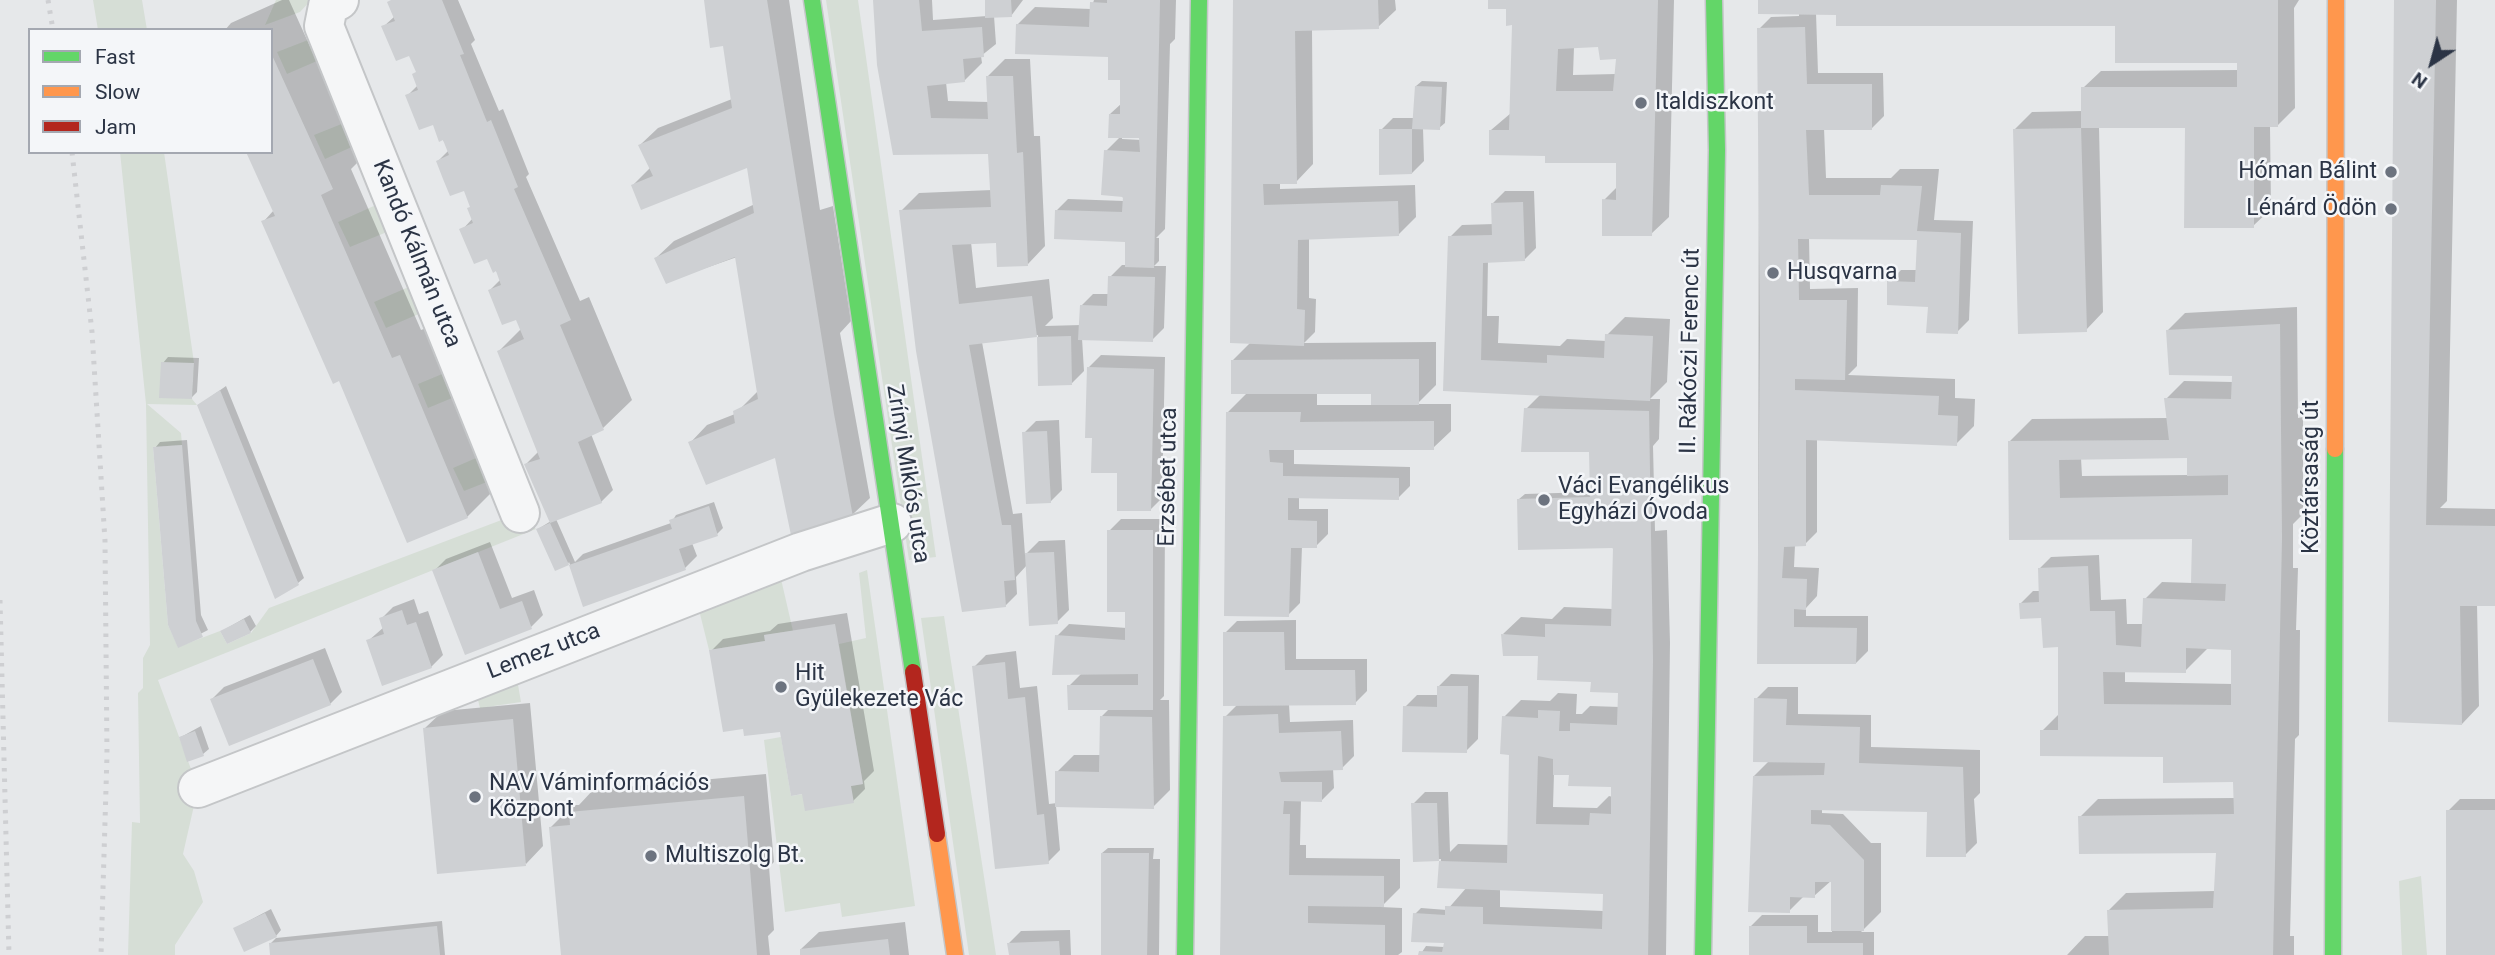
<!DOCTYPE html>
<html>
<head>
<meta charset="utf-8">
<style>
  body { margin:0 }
  #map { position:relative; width:2495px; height:955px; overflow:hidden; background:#e6e8ea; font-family:Roboto,sans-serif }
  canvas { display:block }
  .legend { position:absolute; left:28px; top:28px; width:245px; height:126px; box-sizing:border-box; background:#f4f6f9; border:2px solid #a4a8b1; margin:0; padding:9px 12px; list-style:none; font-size:21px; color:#2b3445 }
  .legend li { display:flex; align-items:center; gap:14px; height:35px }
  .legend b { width:35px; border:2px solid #a4a8b1 }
  .north { position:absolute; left:2397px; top:28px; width:70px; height:70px; -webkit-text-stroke:5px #f4f6f9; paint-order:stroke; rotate:216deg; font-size:19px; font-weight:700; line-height:28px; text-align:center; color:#2b3445 }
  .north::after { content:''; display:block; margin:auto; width:24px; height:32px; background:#2b3445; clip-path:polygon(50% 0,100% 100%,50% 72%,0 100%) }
</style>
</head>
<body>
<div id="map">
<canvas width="2495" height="955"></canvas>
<ul class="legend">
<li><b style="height:9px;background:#63d668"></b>Fast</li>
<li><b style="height:9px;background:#ff974d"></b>Slow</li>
<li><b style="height:9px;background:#b3261e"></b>Jam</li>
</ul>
<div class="north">N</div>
</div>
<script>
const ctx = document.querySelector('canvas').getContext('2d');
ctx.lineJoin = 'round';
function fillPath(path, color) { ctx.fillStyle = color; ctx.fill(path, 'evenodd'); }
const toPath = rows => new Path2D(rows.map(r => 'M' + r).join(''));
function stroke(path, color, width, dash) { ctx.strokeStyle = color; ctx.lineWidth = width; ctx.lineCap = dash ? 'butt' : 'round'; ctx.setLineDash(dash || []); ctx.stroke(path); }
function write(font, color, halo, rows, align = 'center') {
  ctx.font = font + ' Roboto,sans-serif'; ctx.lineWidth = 5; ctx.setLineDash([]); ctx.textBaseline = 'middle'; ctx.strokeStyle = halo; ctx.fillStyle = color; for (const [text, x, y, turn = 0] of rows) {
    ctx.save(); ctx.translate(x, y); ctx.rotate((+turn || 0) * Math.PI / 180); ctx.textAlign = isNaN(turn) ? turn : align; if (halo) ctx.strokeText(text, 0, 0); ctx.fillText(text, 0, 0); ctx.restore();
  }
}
const green = toPath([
  [93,0,142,0,147,30,98,30],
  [276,0,311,0,300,12,265,25],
  [826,0,858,0,936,557,909,560],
  [308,40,317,61,287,74,277,52],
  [344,123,354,146,325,159,314,135],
  [120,152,164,152,194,363,192,399,197,405,147,404,181,433,182,445,153,447,168,625,178,647,220,631,227,644,251,633,269,608,520,513,536,529,158,680,198,788,183,854,194,871,203,902,175,945,175,955,128,955,132,822,140,823,138,693,143,688,143,658,150,645,146,404],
  [376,205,387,232,350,247,338,222],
  [411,286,421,313,386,328,374,302],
  [447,372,457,396,428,408,418,384],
  [483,455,492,480,464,491,453,468],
  [867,570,915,906,842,917,840,903,785,912,764,740,781,737,791,796,863,784,839,644,866,638,859,573],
  [781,579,793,631,764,635,765,641,709,650,699,610],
  [944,616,996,955,969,955,921,618],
  [517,679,521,702,480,708,477,696],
  [2421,876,2427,955,2402,955,2399,881]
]);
const shadow = toPath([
  [282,0,289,0,361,159,351,169,421,330,429,327,496,488,467,517,264,221,274,210,271,30,225,30,231,23],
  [391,0,458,0,475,40,471,44,499,111,503,109,529,174,526,177,580,301,589,297,632,400,603,428,591,434,613,490,601,502,556,519,575,562,583,554,671,523,676,515,714,502,723,528,717,534,692,543,697,556,685,568,585,605,569,562,568,564,538,529,551,521,526,464,538,452,499,351,521,329,517,317,490,290,501,279,488,257,462,230,473,218,472,206,464,188,438,161,449,150,433,123,407,96,418,85,418,71,410,54,383,27,395,16],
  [706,0,789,0,820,210,833,206,851,321,840,333,870,498,852,515,776,456,690,443,707,425,735,414,758,391,737,257,666,282,656,258,674,241,755,204,748,166,633,185,651,167,640,145,658,128,732,99,724,44],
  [875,0,932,0,933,20,987,16,986,0,1023,0,1011,16,994,16,996,44,981,56,982,63,964,81,946,82,948,101,989,102,988,76,1005,59,1030,59,1034,136,1040,136,1045,246,1028,264,998,241,971,242,976,288,1049,279,1053,318,1045,326,1081,325,1081,306,1093,294,1109,294,1110,277,1122,265,1127,265,1126,240,1056,211,1068,199,1124,201,1106,151,1121,136,1110,114,1122,103,1122,79,1113,55,1017,25,1035,7,1091,9,1094,0,1176,0,1175,39,1170,44,1165,229,1156,238,1159,238,1159,261,1154,266,1166,266,1164,328,1152,340,1082,338,1084,371,1072,383,1040,384,1038,335,982,342,1013,514,1022,513,1025,555,1039,541,1065,540,1069,610,1057,622,1027,565,1016,577,1017,594,1005,606,901,211,919,193,992,190,990,152,895,153],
  [1122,136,1141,136,1141,140,1122,139],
  [1235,0,1395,0,1396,10,1378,27,1312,29,1313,164,1296,182,1280,182,1280,189,1415,185,1416,217,1398,235,1309,237,1309,298,1316,299,1315,332,1304,343,1436,342,1436,385,1417,404,1451,404,1451,431,1433,448,1294,449,1294,464,1410,467,1410,486,1398,498,1299,496,1299,509,1328,509,1328,534,1316,546,1302,546,1300,603,1288,615,1228,412,1248,392,1232,361,1251,342],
  [1317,392,1373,392,1373,405,1317,405],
  [1490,0,1674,0,1669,217,1651,234,1604,200,1618,186,1618,161,1547,154,1491,130,1511,113,1514,23,1508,8],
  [1600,46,1618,57,1616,74,1573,75,1574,47],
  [1760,0,2299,0,2294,8,2295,108,2277,126,2270,126,2271,209,2253,226,2186,126,2099,126,2103,312,2086,330,2014,130,2032,112,2083,111,2083,88,2101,71,2239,70,2239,61,2120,24,1838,11,1816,13,1818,73,1883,73,1884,116,1872,128,1824,128,1826,178,1891,178,1900,169,1939,169,1934,220,1973,221,1969,320,1957,332,1929,305,1889,282,1901,270,1918,270,1919,236,1809,238,1810,289,1858,288,1857,366,1848,375,1955,379,1955,398,1975,399,1974,426,1956,444,1817,439,1817,532,1805,544,1795,545,1794,567,1819,568,1817,596,1806,608,1806,616,1868,616,1868,651,1856,663,1758,662,1759,29,1771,17,1799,16,1799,13],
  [2396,0,2457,0,2447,501,2440,508,2495,509,2495,604,2477,604,2479,706,2462,724,2390,720],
  [1422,81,1447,82,1445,123,1439,128,1423,128,1424,161,1412,173,1381,130,1393,118,1414,118,1416,86],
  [1505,191,1534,191,1536,248,1524,260,1488,260,1487,316,1499,316,1498,343,1560,346,1567,339,1607,341,1607,335,1625,317,1670,319,1667,382,1650,399,1660,399,1659,439,1653,446,1655,531,1667,530,1670,643,1666,955,1420,955,1426,946,1444,947,1444,941,1415,914,1421,908,1447,910,1467,887,1439,886,1441,859,1414,860,1413,804,1425,792,1448,792,1450,852,1458,844,1509,845,1511,753,1504,717,1521,700,1550,701,1558,693,1577,694,1576,714,1582,714,1590,706,1620,707,1620,692,1503,634,1521,617,1552,619,1564,607,1613,609,1614,549,1519,499,1525,494,1591,492,1591,451,1526,409,1541,394,1445,390,1450,237,1462,225,1494,224,1493,203],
  [1554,773,1571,774,1613,785,1613,797,1609,796,1597,808,1553,807],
  [1500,888,1605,892,1604,911,1500,907],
  [2297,307,2298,418,2303,417,2303,514,2293,524,2293,568,2298,568,2296,630,2300,630,2299,735,2295,739,2290,936,2294,936,2294,955,2067,955,2085,936,2110,936,2108,911,2126,893,2215,891,2217,851,2080,817,2098,799,2235,798,2235,780,2167,756,2042,731,2060,713,2060,648,2043,617,2021,603,2033,591,2040,591,2039,569,2051,557,2099,555,2101,600,2126,599,2127,624,2144,624,2145,599,2162,582,2193,583,2194,537,2011,538,2010,441,2032,419,2168,418,2166,399,2184,381,2233,382,2234,374,2167,331,2185,313],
  [2189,456,2189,475,2082,476,2081,458],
  [2235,648,2233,684,2125,682,2125,670,2185,671,2207,649],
  [1101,355,1165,357,1162,498,1150,510,1094,437,1089,367],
  [168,357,199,358,197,392,192,397,163,363],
  [226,386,304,578,298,583,199,405],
  [1059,420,1062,490,1050,502,1024,433,1036,421],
  [187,440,201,615,208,630,179,645,155,448,160,442],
  [1121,519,1165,519,1164,696,1160,700,1169,700,1170,790,1153,807,1056,806,1060,850,1048,862,974,667,986,655,1016,651,1020,688,1037,686,1049,804,1057,803,1057,772,1074,755,1101,755,1101,717,1110,708,1069,686,1082,673,1057,636,1069,624,1127,628,1127,610,1109,531],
  [490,542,512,598,534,590,543,615,531,627,466,653,434,571,446,559],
  [414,599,419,614,428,611,443,655,431,667,368,641,384,627,381,619,393,607],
  [847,613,874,771,864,781,865,789,853,801,781,730,711,651,723,639,770,631,778,624],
  [250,615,256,626,250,632,222,631],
  [1296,620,1296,659,1367,659,1367,691,1355,703,1289,704,1290,722,1353,720,1354,756,1342,768,1333,768,1334,788,1322,800,1301,800,1300,845,1306,845,1306,858,1400,859,1400,888,1381,907,1402,908,1402,952,1398,955,1223,955,1225,717,1238,704,1225,633,1237,621],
  [325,648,342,692,330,704,212,699,224,687],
  [1451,674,1479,675,1478,739,1466,751,1405,707,1417,695,1439,695,1439,686],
  [1768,687,1798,687,1798,714,1871,715,1871,747,1980,750,1980,793,1974,799,1977,843,1965,855,1929,810,1822,809,1822,813,1843,814,1871,843,1881,843,1881,912,1861,932,1874,932,1874,955,1751,955,1750,927,1762,915,1818,915,1818,932,1832,932,1832,880,1814,896,1804,896,1789,911,1750,910,1754,776,1770,760,1756,699],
  [530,703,543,846,526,864,425,728,443,711],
  [201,726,209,749,203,754,181,737],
  [766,774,774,862,769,867,774,930,768,936,770,955,563,955,551,827,573,805,579,805,593,790],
  [2460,799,2495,799,2495,955,2448,955,2448,811],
  [1108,848,1154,848,1153,859,1160,859,1159,955,1103,955,1102,853],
  [271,909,281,930,276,936,235,928],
  [442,921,445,955,272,955,271,943,276,938],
  [905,922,909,955,802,955,801,949,819,932],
  [1070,930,1071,955,1011,955,1009,943,1021,931]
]);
const building = toPath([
  [391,0,442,0,464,54,460,55,487,122,491,120,518,187,514,189,571,320,560,325,604,430,578,442,602,503,550,523,524,464,540,459,497,351,524,339,516,320,502,325,488,290,501,285,496,271,493,273,487,259,474,264,459,229,473,223,467,208,470,207,464,191,450,196,443,179,436,161,449,155,443,140,439,142,433,125,419,130,405,95,418,90,412,74,416,72,409,56,396,61,381,26,395,21,387,2],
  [704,0,767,0,834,414,853,517,792,540,775,458,706,485,688,442,735,423,733,411,758,399,735,257,666,284,654,258,754,213,747,168,641,210,631,185,653,176,638,145,732,108,723,46,710,48],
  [873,0,919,0,922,31,982,27,984,57,963,59,965,82,927,86,931,118,988,119,986,76,1013,76,1017,153,1023,152,1028,266,997,267,996,243,952,245,959,304,1032,296,1037,337,969,345,1002,525,1011,525,1015,580,1004,581,1006,607,962,612,916,351,899,210,991,207,988,154,893,155,877,65],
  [985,0,1011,0,1012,17,985,18],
  [1107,0,1160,0,1154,268,1125,267,1125,242,1054,239,1055,210,1122,212,1123,197,1101,195,1104,150,1140,152,1139,138,1108,138,1109,114,1120,114,1120,80,1108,80,1108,57,1015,54,1016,24,1089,27,1090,2,1107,3],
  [1233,0,1378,0,1379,29,1295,31,1297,184,1263,184,1264,205,1398,201,1399,236,1298,240,1297,309,1305,310,1304,346,1230,343],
  [1488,0,1658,0,1652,236,1602,236,1602,199,1616,200,1616,163,1545,163,1545,156,1489,155,1489,130,1509,130,1512,25,1506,26,1506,9,1488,9],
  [1598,47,1600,60,1616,59,1613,91,1556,91,1558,49],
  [1758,0,2278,0,2278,127,2254,127,2254,228,2184,228,2185,128,2081,128,2081,87,2237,87,2237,63,2115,63,2115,26,1836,26,1836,15,1758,14],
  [2394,0,2436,0,2426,525,2495,526,2495,606,2460,606,2462,725,2388,722],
  [1805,27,1807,84,1872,84,1872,130,1806,130,1809,195,1880,195,1881,185,1922,186,1917,231,1961,233,1958,334,1926,333,1928,307,1887,305,1887,281,1915,282,1917,240,1798,239,1799,300,1847,300,1845,380,1795,379,1795,390,1939,396,1938,415,1958,416,1957,446,1806,440,1806,546,1784,547,1782,578,1807,579,1806,610,1794,609,1794,627,1857,628,1856,664,1757,664,1760,333,1757,28],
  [271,53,333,189,321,195,392,358,400,355,468,518,407,543,339,381,333,384,261,221,275,216,246,152,271,152],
  [1415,86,1442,87,1440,130,1412,129],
  [2081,128,2087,332,2018,334,2013,129],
  [1379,129,1412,129,1412,174,1379,175],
  [1523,202,1525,261,1483,263,1481,360,1547,363,1547,355,1604,358,1605,334,1653,336,1650,401,1443,391,1448,236,1492,235,1491,203],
  [1108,276,1155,277,1153,342,1078,340,1080,305,1107,306],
  [2280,324,2282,538,2273,955,2109,955,2107,910,2213,908,2216,853,2079,854,2078,816,2234,814,2233,782,2163,783,2163,757,2040,756,2040,730,2058,730,2058,647,2043,648,2041,618,2020,619,2019,603,2039,602,2038,568,2088,566,2090,611,2115,611,2116,645,2141,647,2143,598,2225,601,2226,584,2191,583,2192,539,2009,540,2008,441,2169,440,2164,398,2231,399,2232,376,2169,375,2166,330],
  [2187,458,2187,476,2228,475,2228,495,2060,498,2059,460],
  [2186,648,2231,650,2231,705,2104,704,2103,672,2186,673],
  [1071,336,1072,385,1038,386,1037,337],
  [1419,359,1419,405,1371,405,1371,394,1231,394,1231,360],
  [161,362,194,363,192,399,159,398],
  [1087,367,1154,369,1151,511,1117,511,1117,473,1091,473,1092,438,1085,438],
  [220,390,299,585,275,599,197,405],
  [1524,408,1649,411,1653,661,1648,955,1418,955,1419,951,1442,952,1444,943,1411,942,1413,913,1445,915,1445,906,1483,907,1483,924,1602,929,1603,894,1437,888,1439,861,1507,863,1509,755,1500,754,1502,716,1538,718,1538,710,1560,711,1559,731,1570,731,1570,723,1617,725,1618,693,1590,692,1591,682,1537,680,1538,656,1503,656,1501,634,1545,637,1545,624,1611,626,1613,548,1518,550,1517,499,1590,497,1589,452,1521,452],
  [1538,756,1553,759,1553,775,1569,775,1568,786,1611,787,1611,814,1590,813,1589,825,1536,824],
  [1226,412,1301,412,1300,422,1434,421,1434,450,1269,450,1270,462,1283,463,1283,476,1399,478,1399,500,1288,498,1288,520,1317,521,1317,548,1291,548,1289,617,1224,616],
  [1047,431,1051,503,1026,504,1022,432],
  [182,445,196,621,203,637,178,648,168,625,153,447],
  [709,506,718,536,679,549,686,570,583,607,569,565,672,529,669,520],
  [550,523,569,565,555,571,536,529],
  [1107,530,1153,530,1153,710,1068,710,1067,685,1138,685,1138,674,1052,675,1055,635,1125,640,1125,612,1107,612],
  [478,552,500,609,522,601,532,629,465,655,432,570],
  [1054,552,1058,624,1029,626,1025,553],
  [402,610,407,625,416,622,432,668,382,686,366,640,384,634,379,618],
  [244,619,251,633,227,644,220,631],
  [835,624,863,784,851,786,854,803,805,811,802,794,791,796,780,732,744,736,743,729,723,732,709,650,765,641,764,635],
  [1223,632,1284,632,1285,670,1355,670,1356,705,1223,706],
  [313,659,331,705,229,746,210,699],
  [1005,662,1008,699,1025,697,1037,815,1044,814,1049,864,995,869,972,666],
  [1437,686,1468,686,1467,753,1402,752,1403,706,1437,707],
  [1754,698,1787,699,1786,725,1860,727,1859,763,1963,767,1966,857,1926,857,1927,812,1811,810,1811,824,1830,825,1864,860,1864,931,1831,931,1831,882,1815,882,1815,898,1790,897,1790,913,1748,912,1753,776,1824,775,1825,763,1753,762],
  [1278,714,1279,733,1341,731,1343,770,1279,772,1281,782,1322,782,1322,802,1284,801,1283,814,1290,814,1289,875,1384,876,1384,907,1308,906,1308,923,1385,925,1385,955,1220,955,1223,716],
  [1100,716,1152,717,1154,809,1055,807,1055,771,1099,772],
  [513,719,526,866,437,874,423,728],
  [195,731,204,756,187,762,179,737],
  [744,796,757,955,561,955,549,827,570,825,569,812],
  [1411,803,1437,803,1439,861,1413,862],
  [2446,810,2495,810,2495,955,2446,955],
  [1101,853,1149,853,1147,955,1101,955],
  [265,913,277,937,244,952,233,928],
  [437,926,440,955,270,955,269,943],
  [1749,926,1807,926,1807,943,1863,943,1863,955,1749,955],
  [888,939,890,955,800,955,800,949],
  [1059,941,1060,955,1009,955,1007,943]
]);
const street = toPath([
  [339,0,328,6,324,26,520,513],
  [198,788,801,552,892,523]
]);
const fast = toPath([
  [812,0,913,672],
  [1185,955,1199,0],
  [1703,955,1717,150,1714,0],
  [2333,955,2335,449]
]);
const slow = toPath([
  [2335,449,2336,0],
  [937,834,955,955]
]);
const jam = toPath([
  [913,672,937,834]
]);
const rail = toPath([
  [48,0,53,30],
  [72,152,92,332,105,541,107,755,101,955],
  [0,600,9,955]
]);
const markers = [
  [1641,103,7,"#6c737f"],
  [2391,172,7,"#6c737f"],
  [2391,209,7,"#6c737f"],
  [1773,273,7,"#6c737f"],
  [1544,500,7,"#6c737f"],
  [781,687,7,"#6c737f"],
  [475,797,7,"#6c737f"],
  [651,856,7,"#6c737f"]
];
const poiNames = [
  ["Italdiszkont",1655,103],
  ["Hóman Bálint",2377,172,"right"],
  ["Lénárd Ödön",2377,209,"right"],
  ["Husqvarna",1787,273],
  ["Váci Evangélikus",1558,487],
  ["Egyházi Óvoda",1558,513],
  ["Hit",795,674],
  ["Gyülekezete Vác",795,700],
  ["NAV Váminformációs",489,784],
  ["Központ",489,810],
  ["Multiszolg Bt.",665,856]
];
const streetNames = [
  ["Kandó Kálmán utca",416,254,68],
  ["II. Rákóczi Ferenc út",1691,351,-89],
  ["Zrínyi Miklós utca",907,474,81],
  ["Erzsébet utca",1169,477,-89],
  ["Köztársaság út",2312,477,-90],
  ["Lemez utca",544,652,-21]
];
fillPath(green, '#d6ded6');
fillPath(shadow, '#0003');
fillPath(building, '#ced0d3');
stroke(street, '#c4c6c8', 42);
stroke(fast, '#c4c6c8', 19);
stroke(slow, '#c4c6c8', 19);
stroke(jam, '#c4c6c8', 19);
stroke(street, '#f5f6f7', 38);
stroke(fast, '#63d668', 16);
stroke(slow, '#ff974d', 16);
stroke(jam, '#b3261e', 16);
stroke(rail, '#cecfd2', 5, [3.5, 7]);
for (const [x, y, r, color] of markers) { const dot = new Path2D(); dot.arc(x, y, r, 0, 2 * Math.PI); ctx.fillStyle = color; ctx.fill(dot); stroke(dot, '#f4f6f9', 2.5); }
write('23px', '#2b3445', '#f4f6f9', poiNames, 'left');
write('23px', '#2b3445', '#f4f6f9', streetNames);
</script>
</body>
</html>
